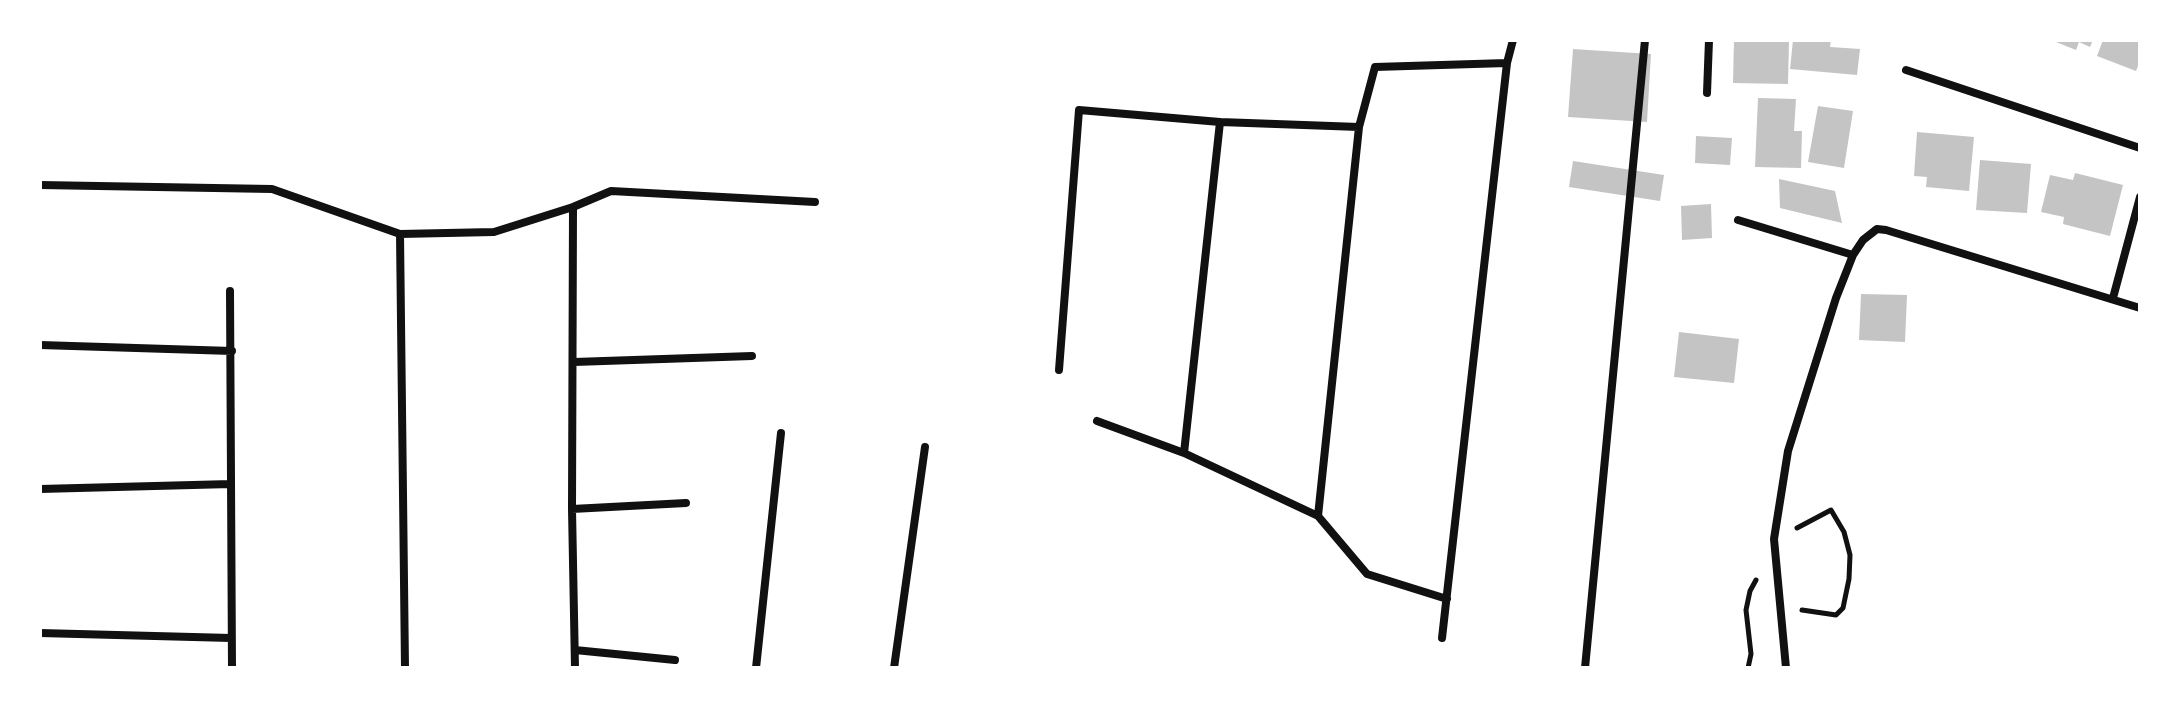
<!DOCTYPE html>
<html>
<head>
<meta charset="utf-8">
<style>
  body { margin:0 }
  #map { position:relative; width:2180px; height:708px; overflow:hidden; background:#fff; font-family:Cabin,sans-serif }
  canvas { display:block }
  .frame { position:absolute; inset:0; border:42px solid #fff; pointer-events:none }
</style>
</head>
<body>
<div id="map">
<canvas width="2180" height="708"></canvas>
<div class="frame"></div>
</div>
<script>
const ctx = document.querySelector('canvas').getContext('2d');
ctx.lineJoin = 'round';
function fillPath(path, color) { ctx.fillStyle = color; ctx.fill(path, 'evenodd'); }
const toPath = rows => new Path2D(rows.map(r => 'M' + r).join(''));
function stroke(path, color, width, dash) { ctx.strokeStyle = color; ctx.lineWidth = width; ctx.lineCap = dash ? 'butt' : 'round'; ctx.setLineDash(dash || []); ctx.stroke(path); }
const building = toPath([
  [1734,40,1789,40,1788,84,1733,83],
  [1793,40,1831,40,1830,47,1860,49,1857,75,1790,69],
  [2051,40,2093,40,2090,47,2079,42,2076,50],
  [2103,40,2140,40,2140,61,2136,71,2097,56],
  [1573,49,1651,54,1647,122,1568,117],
  [1758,98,1796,99,1794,131,1802,131,1801,168,1755,167],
  [1818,106,1853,111,1844,168,1808,162],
  [1917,132,1974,137,1969,191,1926,187,1927,177,1914,176],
  [1696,136,1732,138,1730,165,1695,163],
  [1980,160,2031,164,2027,213,1976,210],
  [1573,161,1664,175,1660,201,1569,187],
  [2075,173,2123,185,2110,236,2063,224,2064,217,2041,212,2050,175,2073,180],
  [1779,179,1835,191,1842,223,1780,208],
  [1711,204,1712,238,1682,240,1681,206],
  [1861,294,1907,295,1905,342,1859,340],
  [1679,332,1739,339,1734,383,1674,377]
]);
const path = toPath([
  [1797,528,1831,510,1844,532,1850,555,1849,579,1843,608,1836,615,1802,610],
  [1748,668,1751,654,1746,610,1750,591,1756,580]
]);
const minor = toPath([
  [1906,70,2140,148],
  [1707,93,1709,40],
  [40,185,272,189,400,234,494,232,573,207],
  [1738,220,1853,255],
  [400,234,405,668],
  [230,291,232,668],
  [2113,298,2140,197],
  [40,345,232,351],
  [574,362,752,356],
  [1059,370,1079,110,1220,122,1359,127],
  [1097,421,1184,453,1318,516],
  [1184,453,1220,122],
  [40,489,231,484],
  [572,509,686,503],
  [1447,599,1367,574,1318,516,1359,127,1375,67,1507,63],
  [40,633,231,638],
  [1442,638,1507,63,1513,40],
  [575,650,675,660],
  [575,668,572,509,573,207,611,191,815,202],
  [756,668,781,433],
  [894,668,925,447],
  [1585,668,1645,40],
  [1786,668,1774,539,1788,451,1836,298,1853,255,1863,240,1877,229,1886,230,2140,308]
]);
fillPath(building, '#c4c4c4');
stroke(path, '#111', 5);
stroke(minor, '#111', 8);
</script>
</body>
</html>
